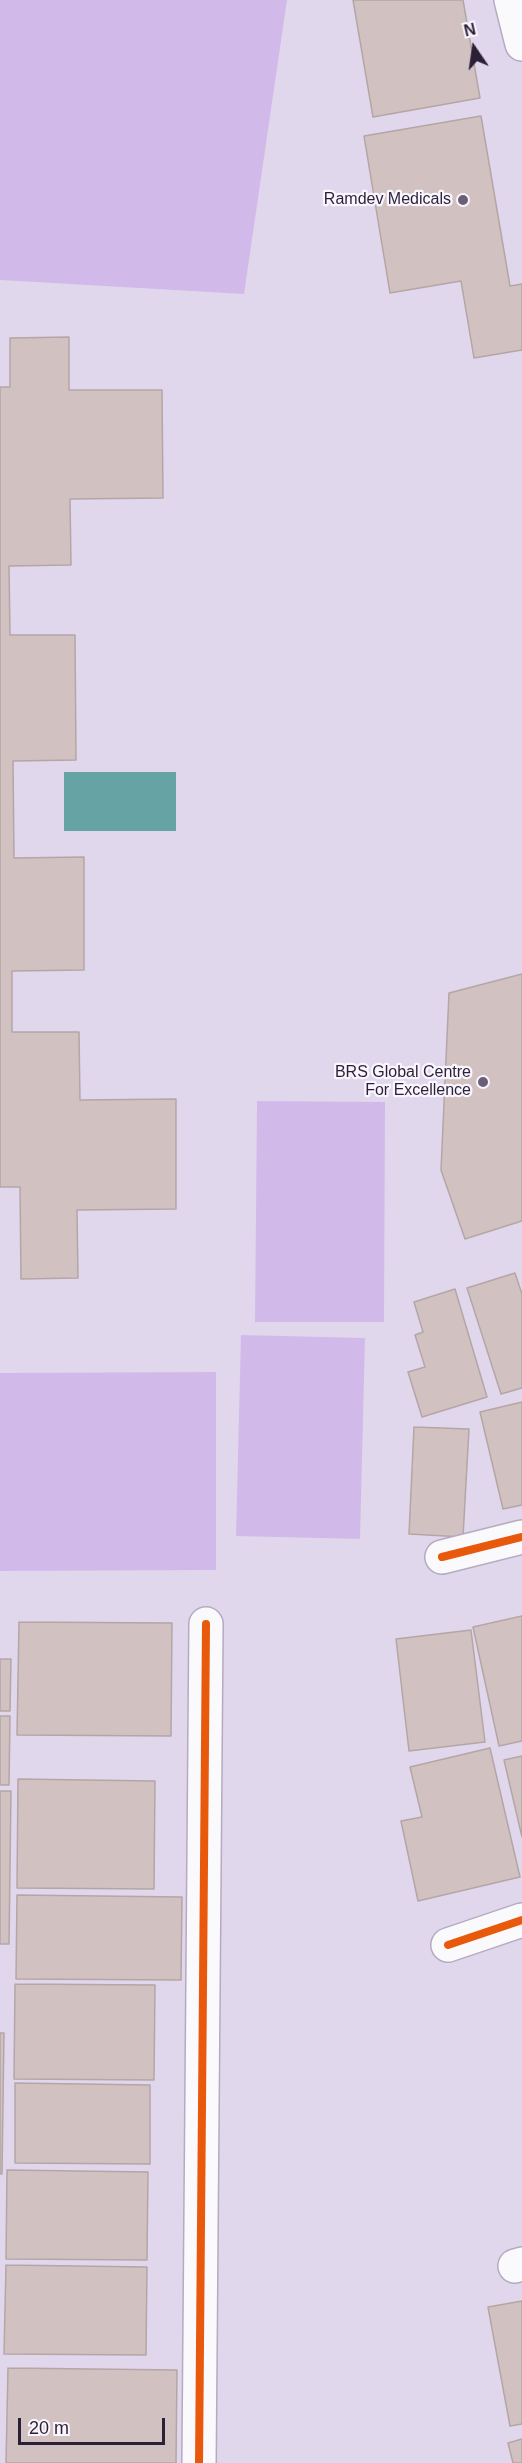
<!DOCTYPE html>
<html>
<head>
<meta charset="utf-8">
<style>
  body { margin:0 }
  #map { position:relative; width:522px; height:2463px; overflow:hidden; background:#e1d7ed; font-family:Arial,sans-serif }
  canvas { display:block }
  .north { position:absolute; left:444px; top:18px; width:60px; height:60px; -webkit-text-stroke:4px #f9f6fd; paint-order:stroke; rotate:347deg; font-size:16px; font-weight:700; line-height:24px; text-align:center; color:#2c1f38 }
  .north::after { content:''; display:block; margin:auto; width:21px; height:27px; background:#2c1f38; clip-path:polygon(50% 0,100% 100%,50% 72%,0 100%) }
  .scale { position:absolute; left:18px; top:2418px; width:147px; height:27px; box-sizing:border-box; border:3px solid #2c1f38; border-top:0; padding-left:8px; font-size:18px; line-height:21px; white-space:nowrap; color:#2c1f38; -webkit-text-stroke:4px #f9f6fd; paint-order:stroke }
</style>
</head>
<body>
<div id="map">
<canvas width="522" height="2463"></canvas>
<div class="north">N</div>
<div class="scale">20 m</div>
</div>
<script>
const ctx = document.querySelector('canvas').getContext('2d');
ctx.lineJoin = 'round';
function fillPath(path, color) { ctx.fillStyle = color; ctx.fill(path, 'evenodd'); }
const toPath = rows => new Path2D(rows.map(r => 'M' + r).join(''));
function stroke(path, color, width, dash) { ctx.strokeStyle = color; ctx.lineWidth = width; ctx.lineCap = dash ? 'butt' : 'round'; ctx.setLineDash(dash || []); ctx.stroke(path); }
function write(font, color, halo, rows, align = 'center') {
  ctx.font = font + ' Arial,sans-serif'; ctx.lineWidth = 4.5; ctx.setLineDash([]); ctx.textBaseline = 'middle'; ctx.strokeStyle = halo; ctx.fillStyle = color; for (const [text, x, y, turn = 0] of rows) {
    ctx.save(); ctx.translate(x, y); ctx.rotate((+turn || 0) * Math.PI / 180); ctx.textAlign = isNaN(turn) ? turn : align; if (halo) ctx.strokeText(text, 0, 0); ctx.fillText(text, 0, 0); ctx.restore();
  }
}
const green = toPath([
  [0,0,287,0,244,294,0,280],
  [257,1101,385,1102,384,1322,255,1322],
  [241,1335,365,1338,360,1539,236,1536],
  [216,1372,216,1570,0,1571,0,1373]
]);
const water = toPath([
  [64,772,176,772,176,831,64,831]
]);
const building = toPath([
  [353,0,463,0,480,98,373,117,353,0],
  [481,116,510,286,522,284,522,350,474,358,461,281,390,293,364,136,481,116],
  [69,337,69,390,162,390,163,498,70,499,71,565,9,566,10,635,75,635,76,760,13,761,14,858,84,857,84,970,12,971,12,1032,79,1032,80,1100,176,1099,176,1209,77,1210,78,1278,21,1279,20,1187,0,1187,0,387,10,387,10,338,69,337],
  [522,974,522,1221,465,1239,441,1170,449,993,522,974],
  [515,1273,522,1294,522,1388,501,1394,467,1288,515,1273],
  [455,1289,487,1397,422,1417,408,1372,425,1367,415,1335,423,1332,414,1302,455,1289],
  [522,1402,522,1505,503,1509,480,1412,522,1402],
  [414,1427,469,1429,463,1537,409,1534,414,1427],
  [522,1616,522,1741,499,1746,473,1627,522,1616],
  [19,1622,172,1623,171,1736,17,1735,19,1622],
  [471,1630,485,1742,409,1751,396,1639,471,1630],
  [0,1659,11,1659,10,1711,0,1711,0,1659],
  [0,1716,10,1716,9,1785,0,1785,0,1716],
  [490,1748,520,1877,418,1901,401,1821,422,1817,410,1767,490,1748],
  [522,1756,522,1837,504,1760,522,1756],
  [18,1779,155,1781,154,1889,17,1888,18,1779],
  [0,1791,11,1791,9,1944,0,1944,0,1791],
  [17,1895,182,1897,181,1980,16,1979,17,1895],
  [15,1984,155,1985,154,2080,14,2079,15,1984],
  [0,2033,4,2033,2,2174,0,2174,0,2033],
  [15,2083,150,2085,150,2164,15,2163,15,2083],
  [7,2170,148,2172,147,2260,6,2259,7,2170],
  [6,2265,147,2267,146,2355,4,2354,6,2265],
  [522,2301,522,2424,510,2426,488,2307,522,2301],
  [8,2368,177,2370,176,2463,6,2463,8,2368],
  [522,2439,522,2463,513,2463,508,2443,522,2439]
]);
const minor = toPath([
  [442,1557,522,1537],
  [448,1945,522,1920],
  [515,2266,522,2264],
  [199,2463,206,1624]
]);
const major = toPath([
  [511,0,522,44]
]);
const cycleway = toPath([
  [442,1557,522,1537],
  [448,1945,522,1920],
  [199,2463,206,1624]
]);
const markers = [
  [463,200,6,"#6b5f77"],
  [483,1082,6,"#6b5f77"]
];
const poiNames = [
  ["Ramdev Medicals",451,200],
  ["BRS Global Centre",471,1073],
  ["For Excellence",471,1091]
];
fillPath(green, '#d1baea');
fillPath(water, '#66a3a4');
fillPath(building, '#d1c2c1');
stroke(building, '#b4a6a6', 1.5);
stroke(minor, '#b5aac0', 36);
stroke(major, '#b5aac0', 36);
stroke(minor, '#faf9fc', 33);
stroke(major, '#faf9fc', 33);
stroke(cycleway, '#e8590c', 8);
for (const [x, y, r, color] of markers) { const dot = new Path2D(); dot.arc(x, y, r, 0, 2 * Math.PI); ctx.fillStyle = color; ctx.fill(dot); stroke(dot, '#f9f6fd', 2); }
write('16px', '#2c1f38', '#f9f6fd', poiNames, 'right');
</script>
</body>
</html>
